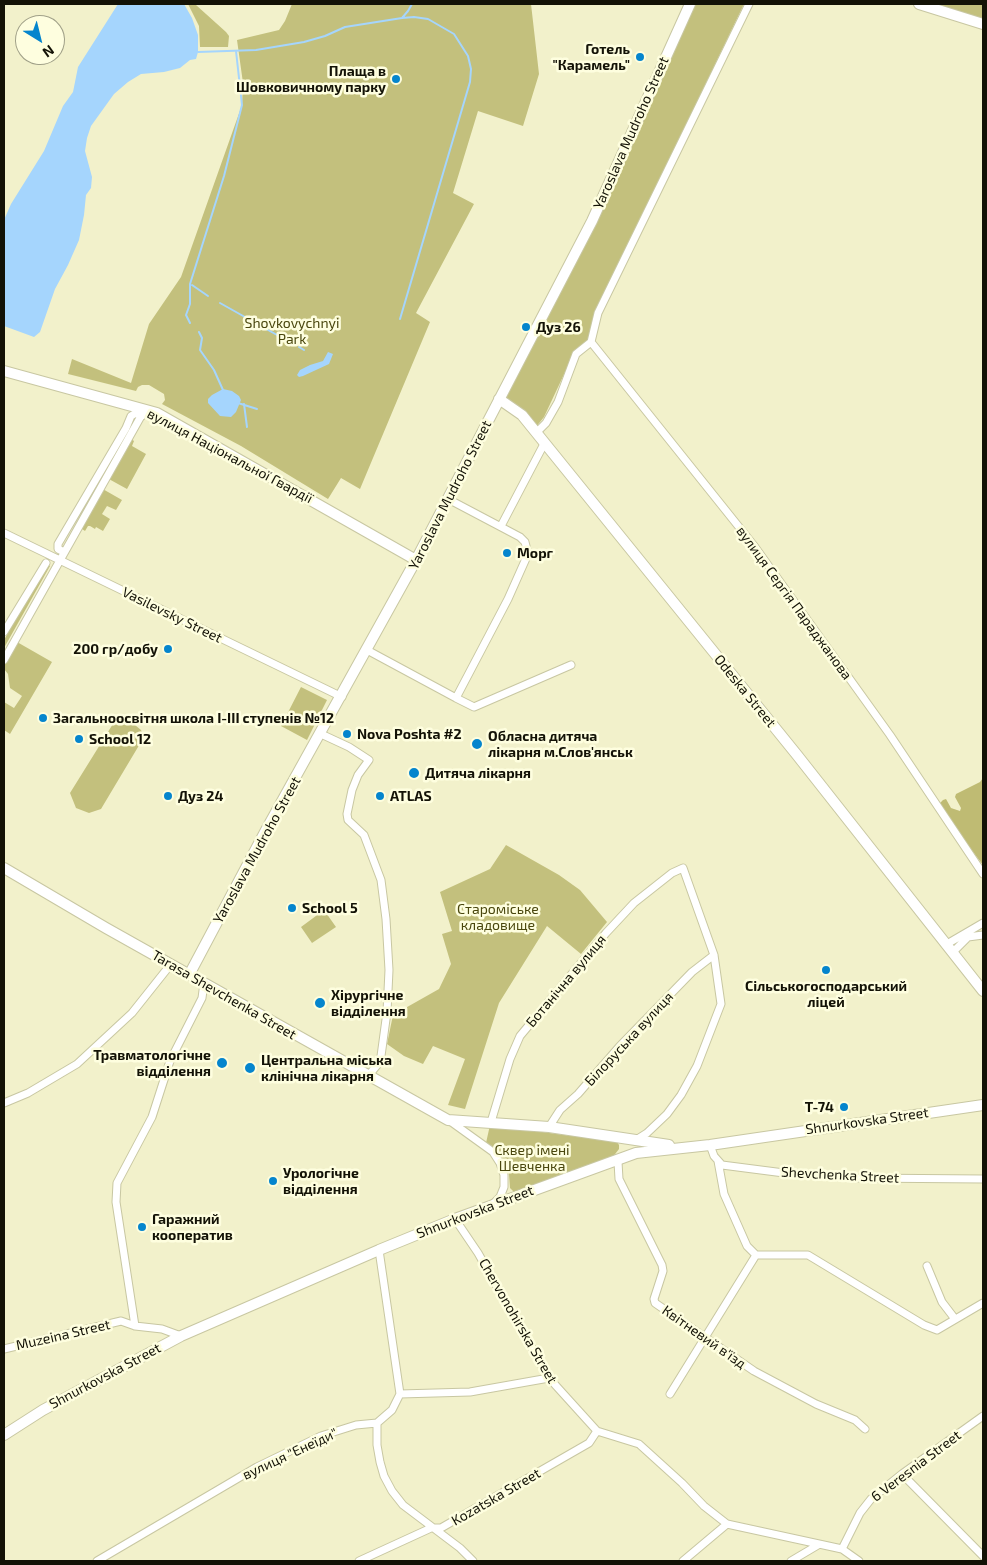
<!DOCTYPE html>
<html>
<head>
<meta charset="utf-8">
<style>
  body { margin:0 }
  #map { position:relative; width:987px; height:1565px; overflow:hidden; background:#f2f1cb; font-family:"Exo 2",sans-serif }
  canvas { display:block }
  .frame { position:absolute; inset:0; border:5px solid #131206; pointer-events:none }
  .north { position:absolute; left:15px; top:15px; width:50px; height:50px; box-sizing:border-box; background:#fefedf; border:1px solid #a0a088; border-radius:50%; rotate:144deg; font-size:14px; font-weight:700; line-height:20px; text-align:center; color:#131206 }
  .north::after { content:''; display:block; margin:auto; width:18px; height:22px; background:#0585cd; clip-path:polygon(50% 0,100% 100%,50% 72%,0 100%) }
</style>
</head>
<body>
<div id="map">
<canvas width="987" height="1565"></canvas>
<div class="frame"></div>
<div class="north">N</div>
</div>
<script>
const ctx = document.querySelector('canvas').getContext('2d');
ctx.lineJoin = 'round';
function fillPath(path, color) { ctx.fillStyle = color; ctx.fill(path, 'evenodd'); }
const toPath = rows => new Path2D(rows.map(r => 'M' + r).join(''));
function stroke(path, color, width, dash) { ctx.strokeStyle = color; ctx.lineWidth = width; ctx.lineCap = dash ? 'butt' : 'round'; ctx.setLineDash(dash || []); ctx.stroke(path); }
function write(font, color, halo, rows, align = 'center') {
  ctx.font = font + ' "Exo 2",sans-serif'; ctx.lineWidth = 5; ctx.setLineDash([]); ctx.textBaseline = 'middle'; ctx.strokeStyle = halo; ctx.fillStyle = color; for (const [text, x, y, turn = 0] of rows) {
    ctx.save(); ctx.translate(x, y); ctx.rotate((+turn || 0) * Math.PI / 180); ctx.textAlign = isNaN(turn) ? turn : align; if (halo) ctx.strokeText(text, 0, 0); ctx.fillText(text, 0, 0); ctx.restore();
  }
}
const green = toPath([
  [188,4,196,5,226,32,229,36,228,47,200,47,199,26],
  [292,4,531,4,539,74,523,126,478,111,453,193,474,204,416,313,430,322,360,489,341,478,328,499,241,446,162,404,165,400,164,394,149,385,142,385,138,387,136,391,68,374,72,359,131,383,149,324,181,277,242,105,243,83,237,40,279,30,285,21],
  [694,4,744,4,596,312,588,339,585,344,574,353,544,417,536,427,514,408,506,397],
  [931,4,983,4,983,21],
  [130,438,134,441,132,446,146,454,127,489,107,478],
  [101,488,122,500,116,510,107,506,102,514,110,519,103,531,96,527,95,529,90,526,88,526,85,531,79,527],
  [47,564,50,566,4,648,4,640],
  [17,642,52,662,10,734,4,730,4,702,14,708,22,696,10,688,8,674,4,669,4,665],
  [301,687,327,700,307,740,281,726],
  [116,719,127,720,135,725,141,730,144,737,101,809,89,813,76,808,70,793],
  [506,845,559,875,580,890,607,922,581,954,547,926,499,1003,465,1109,448,1105,465,1059,433,1046,423,1064,404,1056,387,1044,393,1015,439,989,451,964,442,934,452,931,440,892,490,869],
  [324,910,336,927,312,943,301,927],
  [490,1125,617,1142,619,1145,619,1149,612,1158,514,1192,510,1188,509,1175,504,1159,486,1143]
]);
const forest = toPath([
  [983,778,983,865,963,839,940,803,943,800,946,799,951,808,960,811,961,808,955,797,956,794,980,782]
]);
const water = toPath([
  [118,4,184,4,192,18,198,35,198,52,196,59,190,60,180,68,164,72,141,74,128,82,114,94,91,126,87,138,85,151,92,177,91,188,86,195,84,215,79,240,68,265,55,289,40,332,34,337,4,326,4,220,11,204,44,151,63,106,73,92,78,67],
  [328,352,333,354,329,364,303,376,299,377,297,375,300,370,310,365,323,361],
  [223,389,232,391,239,396,241,400,236,412,231,417,220,416,208,403,208,399,212,395]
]);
const stream = toPath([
  [198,52,256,50,304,42,325,36,345,27,402,18,408,11,412,4],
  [192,285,208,296],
  [220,303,293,344],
  [400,319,470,82,471,69,468,56,454,34,428,19,414,17,402,18],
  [190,323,186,315,190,304,190,284,224,176,242,105,236,51],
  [199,332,202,338,200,350,214,370,223,390],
  [299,347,304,350],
  [238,403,257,409],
  [244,404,247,427]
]);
const street = toPath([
  [591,342,755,547,890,735,983,874],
  [536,433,546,423,558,402,576,354,591,342,598,313,749,4],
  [501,526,544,444],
  [4,533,342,697],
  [64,552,58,549,58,544,126,428,131,416,136,413,142,416],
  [4,632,46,563],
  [367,650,456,698,508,599,528,554,525,542,520,537,448,499],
  [4,660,145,409],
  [456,698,474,707,571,665],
  [321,734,349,747,369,760,358,775,352,790,347,814,348,820,364,835,381,880,386,919,389,970,387,1012,381,1056,378,1064,368,1076],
  [947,944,983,923],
  [953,952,968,937,983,935],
  [4,1103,28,1093,77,1064,132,1013,171,964],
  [450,1121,493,1152,500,1163,504,1175,504,1187,500,1197,494,1203],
  [491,1122,510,1059,520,1036,606,933,634,903,672,873,683,868,714,955,721,1004,697,1066,681,1095,667,1114,647,1133,636,1140],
  [549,1127,560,1110,578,1094,619,1047,692,972,714,955],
  [710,1145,714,1156,722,1165,784,1173,858,1178,983,1179],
  [615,1161,618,1162,619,1179,662,1265,663,1271,654,1299,655,1303,754,1371,816,1404,855,1420,865,1429],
  [455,1219,478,1253,549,1378,597,1431,639,1444,682,1483,704,1506,727,1524,842,1549,859,1561],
  [379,1250,400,1394],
  [756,1255,808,1255,924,1325,937,1330,983,1303],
  [927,1266,942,1302,955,1319],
  [135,1326,116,1202,117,1183,152,1117,170,1061,202,998,204,983],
  [4,1349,121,1321,135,1326,162,1329,181,1336],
  [670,1394,756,1255,747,1246,724,1194,718,1161],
  [377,1423,377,1445,380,1462,384,1476,392,1491,403,1505,460,1548,473,1561],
  [902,1474,983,1556],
  [842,1549,860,1513,871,1499,902,1474,983,1416],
  [97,1561,257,1467,321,1436,356,1425,377,1423,392,1410,400,1394,470,1392,549,1378],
  [359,1561,431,1528,441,1528,589,1443,597,1431],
  [683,1561,727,1524],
  [791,1561,818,1545]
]);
const secondary = toPath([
  [919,4,983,24],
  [4,371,157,413,416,560],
  [499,399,522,415,797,755,983,991],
  [4,868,106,928,448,1120,549,1127,669,1145],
  [189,975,266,830,416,560,540,321,592,221,690,4],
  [4,1435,43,1410,181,1336,379,1250,455,1219,636,1153,710,1145,983,1105]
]);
const markers = [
  [640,57,5,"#0585cd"],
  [396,79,5,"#0585cd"],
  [526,327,5,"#0585cd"],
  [507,553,5,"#0585cd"],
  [168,649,5,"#0585cd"],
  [43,718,5,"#0585cd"],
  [347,734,5,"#0585cd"],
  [79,739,5,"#0585cd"],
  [477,744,6,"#0585cd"],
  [414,773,6,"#0585cd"],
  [168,796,5,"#0585cd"],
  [380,796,5,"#0585cd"],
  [292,908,5,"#0585cd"],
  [826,970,5,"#0585cd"],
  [320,1003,6,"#0585cd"],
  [222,1063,6,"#0585cd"],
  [250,1068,6,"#0585cd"],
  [844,1107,5,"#0585cd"],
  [273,1181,5,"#0585cd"],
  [142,1227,5,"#0585cd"]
];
const poiNames = [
  ["Готель",630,49,"right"],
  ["\"Карамель\"",630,65,"right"],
  ["Плаща в",386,71,"right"],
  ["Шовковичному парку",386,87,"right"],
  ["Дуз 26",536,327],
  ["Морг",517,553],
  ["200 гр/добу",158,649,"right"],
  ["Загальноосвітня школа І-ІІІ ступенів №12",53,718],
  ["Nova Poshta #2",357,734],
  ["Обласна дитяча",488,736],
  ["лікарня м.Слов'янськ",488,752],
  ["School 12",89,739],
  ["Дитяча лікарня",425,773],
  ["Дуз 24",178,796],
  ["ATLAS",390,796],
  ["School 5",302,908],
  ["Сільськогосподарський",826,986,"center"],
  ["ліцей",826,1002,"center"],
  ["Хірургічне",331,995],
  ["відділення",331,1011],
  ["Травматологічне",211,1055,"right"],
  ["відділення",211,1071,"right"],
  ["Центральна міська",261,1060],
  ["клінічна лікарня",261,1076],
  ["Т-74",834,1107,"right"],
  ["Урологічне",283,1173],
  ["відділення",283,1189],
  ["Гаражний",152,1219],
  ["кооператив",152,1235]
];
const streetNames = [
  ["Yaroslava Mudroho Street",631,133,-66],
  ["вулиця Національної Гвардії",230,456,28],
  ["Yaroslava Mudroho Street",450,495,-63],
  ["вулиця Сергія Параджанова",794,603,54],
  ["Vasilevsky Street",172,615,26],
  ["Odeska Street",745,691,51],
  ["Yaroslava Mudroho Street",257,850,-61],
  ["Ботанічна вулиця",566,981,-50],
  ["Tarasa Shevchenka Street",224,995,30],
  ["Білоруська вулиця",629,1039,-47],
  ["Shnurkovska Street",867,1121,-8],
  ["Shevchenka Street",840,1175,3],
  ["Shnurkovska Street",475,1212,-21],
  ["Chervonohirska Street",518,1321,60],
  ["Muzeina Street",63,1335,-13],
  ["Квітневий в'їзд",704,1337,35],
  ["Shnurkovska Street",105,1376,-28],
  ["вулиця \"Енеїди\"",290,1454,-25],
  ["6 Veresnia Street",916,1466,-37],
  ["Kozatska Street",496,1497,-30]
];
const parkNames = [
  ["Shovkovychnyi",292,323],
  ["Park",292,339],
  ["Староміське",498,909],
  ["кладовище",498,925],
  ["Сквер імені",532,1150],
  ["Шевченка",532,1166]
];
fillPath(green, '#c3c07d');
fillPath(forest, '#bfbb73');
fillPath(water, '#a5d5fd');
stroke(stream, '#a5d5fd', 2);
stroke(street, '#c8c7a2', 9);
stroke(secondary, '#c8c7a2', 12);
stroke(street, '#fff', 7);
stroke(secondary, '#fff', 10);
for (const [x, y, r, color] of markers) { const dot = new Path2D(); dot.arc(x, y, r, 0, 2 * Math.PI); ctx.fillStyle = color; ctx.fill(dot); stroke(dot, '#fefedf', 2); }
write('bold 14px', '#131206', '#fefedf', poiNames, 'left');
write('14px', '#131206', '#fefedf', streetNames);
write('14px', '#49460d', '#fefedf', parkNames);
</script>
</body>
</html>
